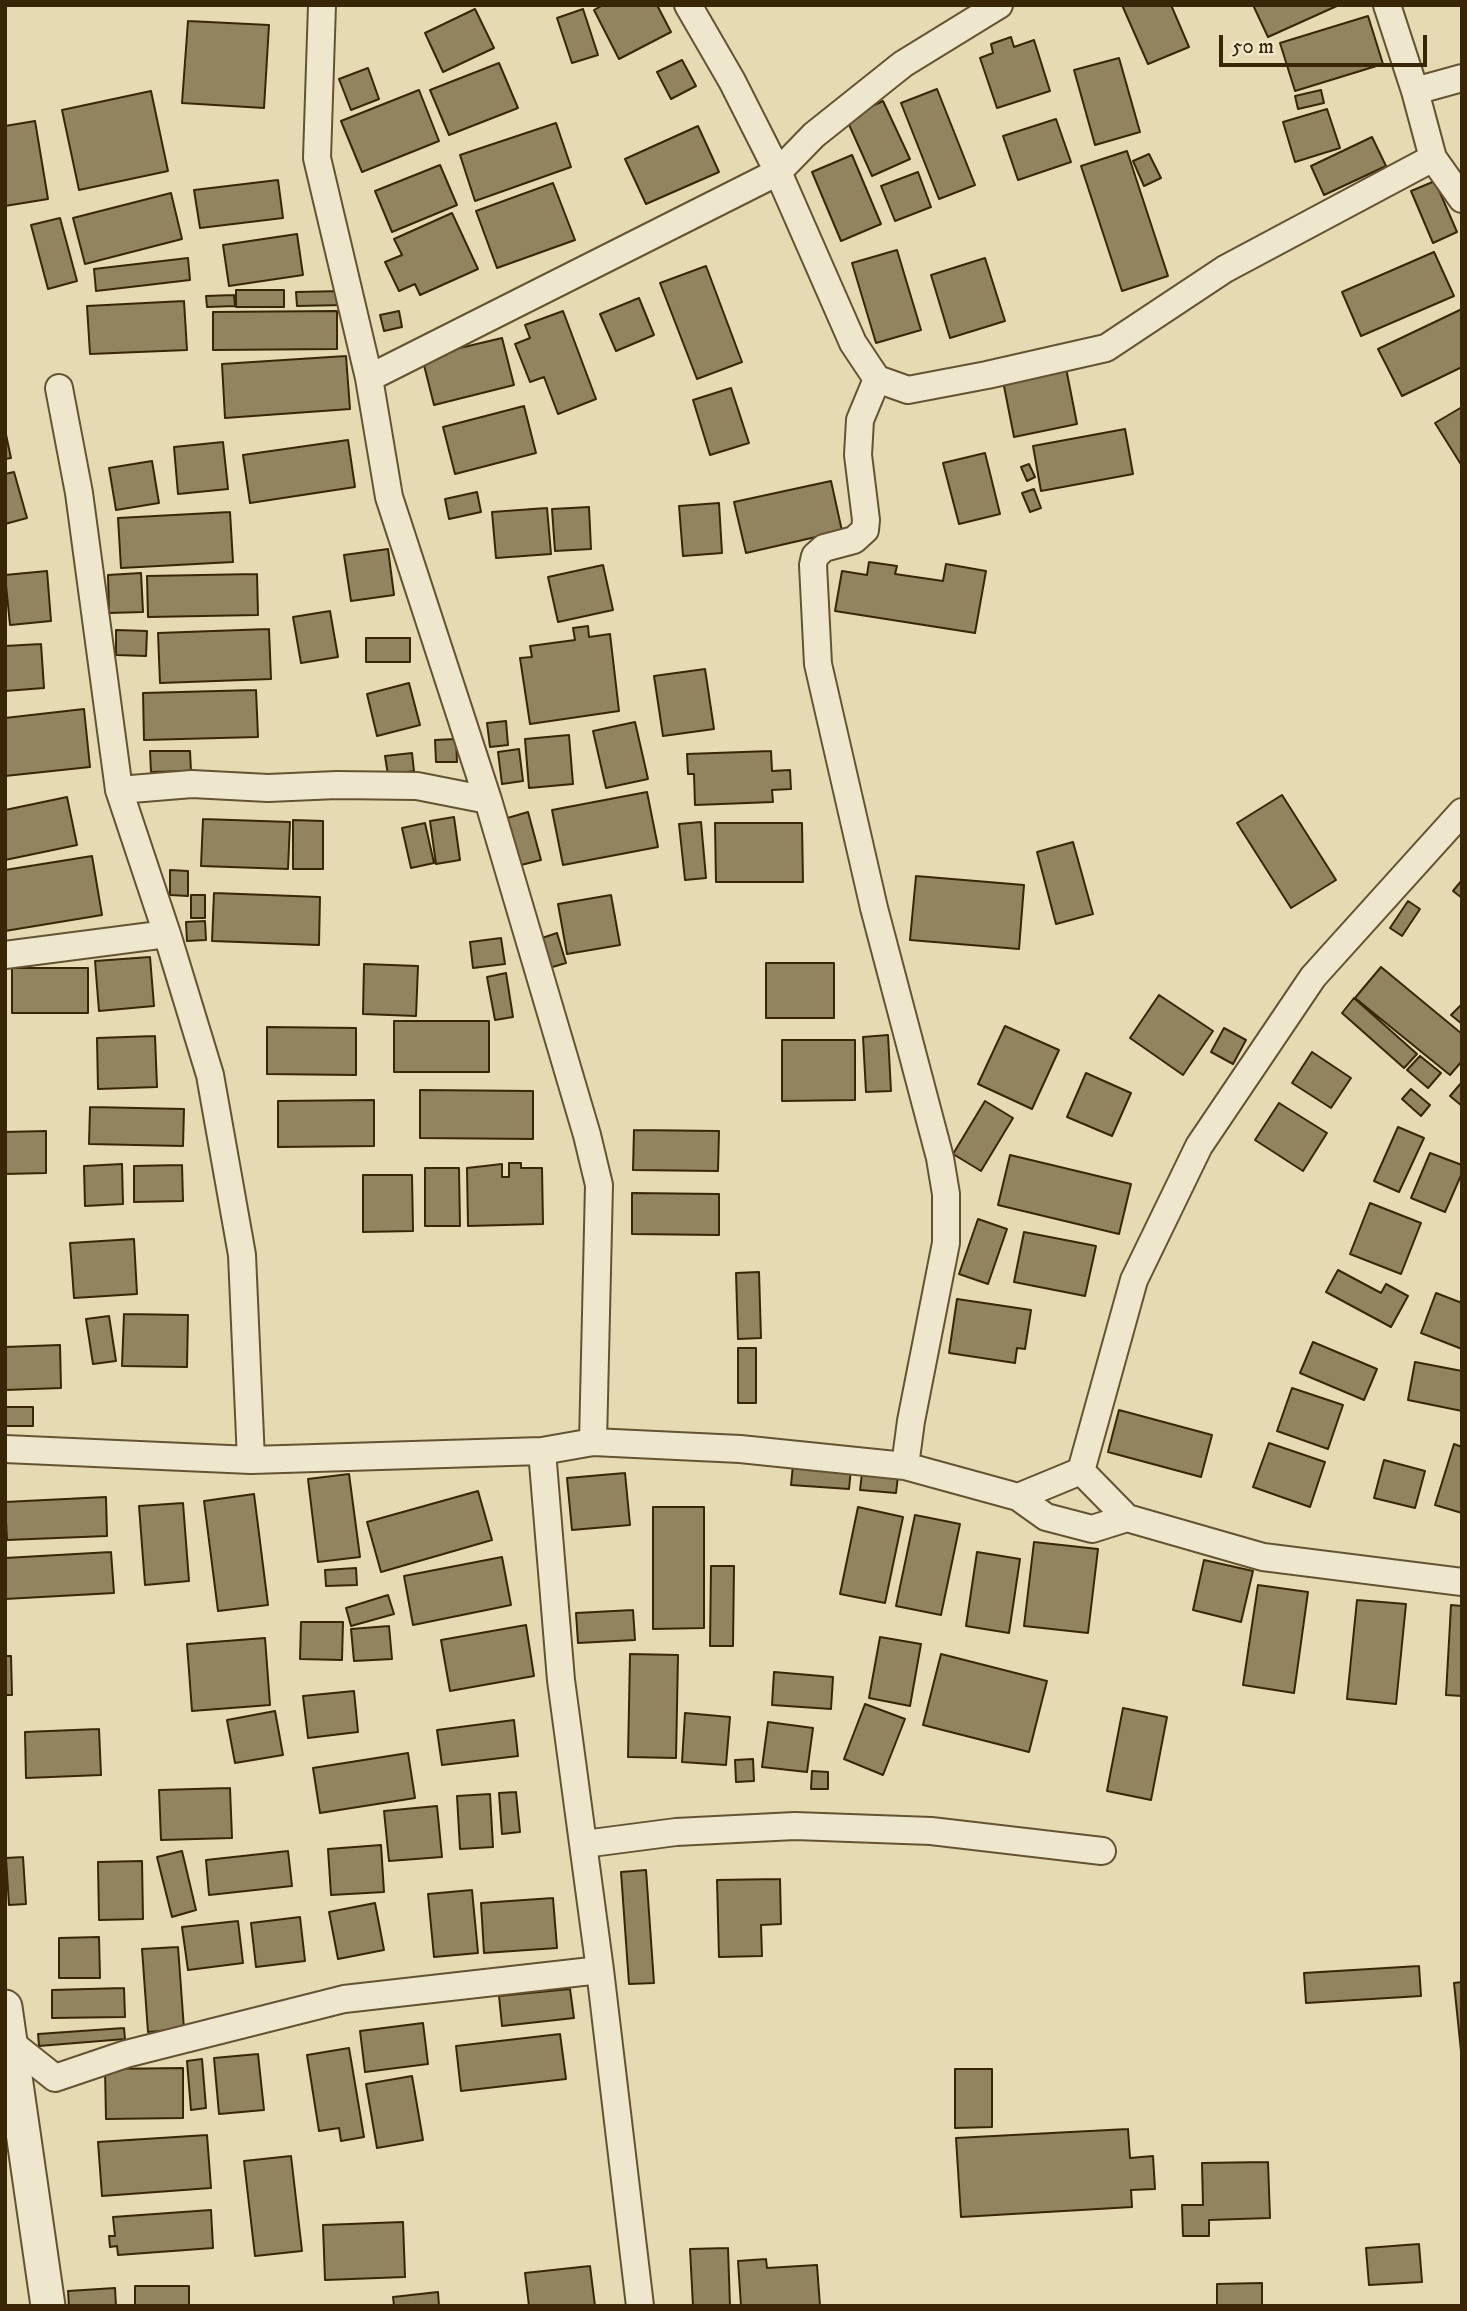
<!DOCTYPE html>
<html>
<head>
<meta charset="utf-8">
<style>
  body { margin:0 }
  #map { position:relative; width:1467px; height:2311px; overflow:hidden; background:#e6dab2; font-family:"IM FELL DW Pica",serif }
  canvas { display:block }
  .frame { position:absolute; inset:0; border:7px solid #392607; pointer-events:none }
  .scale { position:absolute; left:1219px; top:35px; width:208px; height:32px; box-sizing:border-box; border:4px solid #392607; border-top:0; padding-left:9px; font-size:21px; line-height:24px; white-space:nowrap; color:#392607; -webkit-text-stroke:5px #efe7cd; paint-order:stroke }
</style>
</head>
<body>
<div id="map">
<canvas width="1467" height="2311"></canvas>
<div class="frame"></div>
<div class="scale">50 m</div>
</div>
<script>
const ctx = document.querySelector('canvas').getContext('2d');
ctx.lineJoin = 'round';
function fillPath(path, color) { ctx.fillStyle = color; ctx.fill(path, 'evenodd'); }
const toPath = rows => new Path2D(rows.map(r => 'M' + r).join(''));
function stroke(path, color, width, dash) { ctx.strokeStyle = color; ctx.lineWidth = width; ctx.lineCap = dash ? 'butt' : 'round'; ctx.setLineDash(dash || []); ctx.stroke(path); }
const building = toPath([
  [603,5,657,5,671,32,619,59,594,10,603,5],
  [1122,5,1171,5,1189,47,1148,64,1122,5],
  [1253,5,1339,5,1268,37,1253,5],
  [475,9,494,48,443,72,425,33,475,9],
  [583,9,598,55,572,63,557,18,583,9],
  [1368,16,1383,64,1295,91,1280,43,1368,16],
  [188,21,269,25,264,108,182,103,188,21],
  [1011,37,1014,47,1034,40,1050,91,997,108,980,58,993,53,991,44,1011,37],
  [1119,58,1140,132,1095,145,1074,70,1119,58],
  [682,60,696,86,671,99,657,72,682,60],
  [499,63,518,108,449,135,430,90,499,63],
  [368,68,379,99,351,110,339,79,368,68],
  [937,89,975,185,939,199,901,103,937,89],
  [419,90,439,141,362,172,341,121,419,90],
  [1321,90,1324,103,1298,109,1295,96,1321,90],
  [151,91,168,171,79,190,62,110,151,91],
  [883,101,910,159,872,176,846,118,883,101],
  [1327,109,1340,148,1295,162,1283,122,1327,109],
  [1056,119,1071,162,1018,180,1003,136,1056,119],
  [35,121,48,199,5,206,5,126,35,121],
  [556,123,571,167,475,201,460,155,556,123],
  [698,126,719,172,646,204,625,159,698,126],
  [1372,137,1386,166,1324,195,1311,166,1372,137],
  [1127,151,1168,276,1122,291,1081,166,1127,151],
  [1149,154,1161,178,1144,186,1133,161,1149,154],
  [852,155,881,224,841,241,812,172,852,155],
  [440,165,457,205,392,232,375,191,440,165],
  [918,172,931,207,895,221,881,186,918,172],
  [278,180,283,218,200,228,194,190,278,180],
  [1435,181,1457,232,1433,243,1411,191,1435,181],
  [553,183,575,240,497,268,476,211,553,183],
  [171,193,182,239,85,264,73,218,171,193],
  [452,213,478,269,420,295,415,284,399,291,385,262,402,255,394,239,452,213],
  [60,218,77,281,48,289,31,225,60,218],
  [297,234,303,275,229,286,223,245,297,234],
  [897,250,921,330,876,343,852,263,897,250],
  [1434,252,1454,296,1361,336,1342,292,1434,252],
  [188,258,190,280,96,291,94,269,188,258],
  [985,258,1005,321,950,338,931,275,985,258],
  [706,266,742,362,697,379,660,283,706,266],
  [236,290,284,290,284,307,236,307,236,290],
  [344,291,344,305,297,306,296,292,344,291],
  [234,295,235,306,207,307,206,296,234,295],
  [639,298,654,335,616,351,600,314,639,298],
  [184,301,187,350,90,354,87,306,184,301],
  [1462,309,1462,367,1402,396,1378,349,1462,309],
  [337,311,337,349,213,350,213,312,337,311],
  [399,311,402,327,384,331,380,315,399,311],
  [563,311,596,399,558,414,544,377,530,382,515,344,530,338,525,325,563,311],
  [502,338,514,385,434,405,422,357,502,338],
  [346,356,350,409,225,418,222,364,346,356],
  [1066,368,1077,424,1014,437,1003,381,1066,368],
  [731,388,749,443,710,455,693,400,731,388],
  [524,406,536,453,455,474,443,427,524,406],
  [1462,407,1462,466,1435,423,1462,407],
  [1125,429,1133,474,1041,491,1033,446,1125,429],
  [5,430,11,458,5,459,5,430],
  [348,440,355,487,250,503,243,455,348,440],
  [223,442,228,489,178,494,174,447,223,442],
  [985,453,1000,514,959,524,943,463,985,453],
  [152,461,159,503,116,510,109,468,152,461],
  [1029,464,1035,477,1027,481,1021,467,1029,464],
  [14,472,27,518,5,524,5,474,14,472],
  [831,481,842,531,746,553,734,502,831,481],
  [1034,489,1041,508,1030,512,1022,493,1034,489],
  [477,492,481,512,449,519,445,499,477,492],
  [719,503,722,553,683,556,679,506,719,503],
  [589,507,591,549,555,551,552,509,589,507],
  [547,508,551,554,496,558,492,512,547,508],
  [230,512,233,562,121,568,118,518,230,512],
  [388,549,394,595,351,601,344,555,388,549],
  [869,562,897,566,895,574,943,581,946,564,986,571,975,633,835,611,842,571,867,575,869,562],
  [603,565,613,610,558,622,548,577,603,565],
  [47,571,51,621,10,625,5,575,47,571],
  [141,573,143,612,109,613,108,575,141,573],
  [257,574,258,615,148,617,147,576,257,574],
  [330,611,338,657,301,663,293,617,330,611],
  [588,626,589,637,610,634,619,711,530,724,520,658,532,657,530,646,575,640,573,628,588,626],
  [269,629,271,679,160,683,158,633,269,629],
  [116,630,147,631,146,656,116,655,116,630],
  [366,638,410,638,410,662,366,662,366,638],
  [41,644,44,688,5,691,5,646,41,644],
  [705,669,714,729,663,736,654,676,705,669],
  [409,683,420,725,377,736,367,694,409,683],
  [256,690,258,737,144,740,143,693,256,690],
  [84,709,90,767,5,776,5,718,84,709],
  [506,721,508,745,490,747,487,723,506,721],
  [635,722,648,779,606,788,593,731,635,722],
  [569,735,573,784,529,788,525,739,569,735],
  [456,739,457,762,436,762,435,740,456,739],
  [519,749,523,781,502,784,498,752,519,749],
  [150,751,190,751,191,771,151,772,150,751],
  [771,751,772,771,790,770,791,789,772,790,773,802,695,805,694,774,688,774,687,754,771,751],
  [412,753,414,771,388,775,385,756,412,753],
  [647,792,658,847,563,865,552,810,647,792],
  [1282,795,1336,880,1291,908,1237,823,1282,795],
  [67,797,77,845,5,860,5,810,67,797],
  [528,812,541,860,517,866,504,819,528,812],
  [454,817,460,860,436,864,430,821,454,817],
  [203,819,290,822,288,869,201,866,203,819],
  [293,820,323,821,323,869,293,869,293,820],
  [701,822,706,878,685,880,679,824,701,822],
  [425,823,434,863,411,868,402,828,425,823],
  [715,823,802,823,803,882,716,882,715,823],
  [1073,842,1093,914,1056,924,1037,852,1073,842],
  [92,856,102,915,5,931,5,870,92,856],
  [170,870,188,871,188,896,170,895,170,870],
  [916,876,1024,885,1019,949,910,940,916,876],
  [1462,880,1462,898,1453,891,1462,880],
  [214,893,320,897,319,945,212,941,214,893],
  [191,895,205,895,205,918,191,918,191,895],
  [611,895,620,945,567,954,558,904,611,895],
  [1408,901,1420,909,1402,936,1390,928,1408,901],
  [205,921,206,940,187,941,186,922,205,921],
  [557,933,566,963,549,968,539,939,557,933],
  [501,938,505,964,473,968,470,942,501,938],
  [150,957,154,1006,99,1011,95,961,150,957],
  [766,963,834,963,834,1018,766,1018,766,963],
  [364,964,418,966,416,1016,363,1014,364,964],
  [1381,967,1462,1034,1462,1061,1450,1075,1355,998,1381,967],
  [12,968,88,968,88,1013,12,1013,12,968],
  [506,973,513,1017,495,1020,487,977,506,973],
  [1159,995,1213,1031,1183,1075,1130,1038,1159,995],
  [1354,998,1417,1054,1404,1068,1342,1013,1354,998],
  [1462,1004,1462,1024,1451,1015,1462,1004],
  [394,1021,489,1021,489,1072,394,1072,394,1021],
  [1005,1026,1059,1050,1032,1109,978,1084,1005,1026],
  [267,1027,356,1028,356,1075,267,1074,267,1027],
  [1224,1028,1246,1040,1233,1064,1211,1052,1224,1028],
  [888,1035,891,1091,866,1092,863,1037,888,1035],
  [155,1036,157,1087,98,1089,97,1038,155,1036],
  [782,1040,855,1040,855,1100,782,1101,782,1040],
  [1312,1052,1351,1078,1331,1108,1292,1083,1312,1052],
  [1420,1056,1441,1073,1428,1088,1407,1070,1420,1056],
  [1086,1073,1131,1093,1112,1136,1067,1117,1086,1073],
  [1462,1082,1462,1106,1450,1096,1462,1082],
  [1411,1089,1430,1105,1421,1116,1402,1099,1411,1089],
  [420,1090,533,1091,533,1139,420,1138,420,1090],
  [374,1100,374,1146,278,1147,278,1101,374,1100],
  [985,1101,1013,1118,981,1171,953,1154,985,1101],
  [1279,1103,1327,1133,1303,1171,1255,1140,1279,1103],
  [90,1107,184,1109,183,1146,89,1144,90,1107],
  [1398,1127,1424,1138,1399,1192,1374,1181,1398,1127],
  [634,1130,719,1131,718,1171,633,1170,634,1130],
  [46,1131,46,1173,5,1174,5,1132,46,1131],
  [1430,1153,1462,1165,1462,1173,1445,1212,1411,1198,1430,1153],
  [1010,1155,1131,1184,1119,1234,998,1205,1010,1155],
  [509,1163,521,1163,521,1168,542,1168,543,1224,468,1226,467,1168,502,1164,502,1177,509,1177,509,1163],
  [122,1164,123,1204,85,1206,84,1166,122,1164],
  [182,1165,183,1201,134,1202,134,1166,182,1165],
  [425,1168,459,1168,460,1226,425,1226,425,1168],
  [363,1175,412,1175,413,1231,363,1232,363,1175],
  [632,1193,719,1194,719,1235,632,1234,632,1193],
  [1370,1203,1421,1223,1401,1274,1350,1254,1370,1203],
  [978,1219,1007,1229,988,1284,959,1274,978,1219],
  [1024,1232,1096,1246,1085,1296,1014,1282,1024,1232],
  [134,1239,137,1294,74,1298,70,1243,134,1239],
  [1338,1270,1381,1293,1386,1284,1408,1296,1391,1327,1326,1292,1338,1270],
  [759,1272,761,1338,738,1339,736,1273,759,1272],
  [1436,1293,1462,1303,1462,1349,1421,1333,1436,1293],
  [957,1299,1031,1310,1025,1349,1017,1348,1015,1363,949,1353,957,1299],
  [124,1314,188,1315,187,1367,122,1366,124,1314],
  [109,1316,116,1361,93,1364,86,1319,109,1316],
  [1313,1342,1377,1369,1364,1400,1300,1373,1313,1342],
  [60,1345,61,1388,5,1390,5,1347,60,1345],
  [738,1348,756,1348,756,1403,738,1403,738,1348],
  [1415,1362,1462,1371,1462,1411,1408,1400,1415,1362],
  [1292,1388,1343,1405,1328,1449,1277,1431,1292,1388],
  [5,1407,33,1407,33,1426,5,1426,5,1407],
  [1119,1410,1212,1435,1201,1477,1108,1452,1119,1410],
  [1269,1443,1325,1462,1310,1507,1253,1487,1269,1443],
  [1454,1444,1462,1447,1462,1513,1435,1505,1454,1444],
  [1384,1460,1425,1471,1415,1508,1374,1498,1384,1460],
  [793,1465,851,1469,849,1489,791,1485,793,1465],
  [625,1473,630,1525,572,1530,567,1478,625,1473],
  [862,1473,898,1476,896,1493,860,1490,862,1473],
  [349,1474,360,1557,318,1562,308,1479,349,1474],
  [478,1491,492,1540,381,1572,367,1522,478,1491],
  [254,1494,268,1605,218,1611,204,1501,254,1494],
  [106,1497,107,1536,7,1540,5,1502,106,1497],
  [183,1503,189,1581,145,1585,139,1506,183,1503],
  [653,1507,704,1507,704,1628,653,1629,653,1507],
  [858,1507,903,1517,885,1603,840,1594,858,1507],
  [915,1515,960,1524,941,1615,896,1606,915,1515],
  [1034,1542,1098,1549,1088,1633,1024,1626,1034,1542],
  [111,1552,114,1593,5,1599,5,1558,111,1552],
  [977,1552,1020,1559,1009,1633,966,1626,977,1552],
  [502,1557,511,1605,413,1625,404,1576,502,1557],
  [1204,1560,1253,1571,1241,1622,1193,1610,1204,1560],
  [711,1566,734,1566,733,1646,710,1646,711,1566],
  [356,1568,357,1585,326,1586,325,1570,356,1568],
  [1258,1585,1308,1592,1294,1693,1243,1685,1258,1585],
  [388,1595,394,1614,351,1626,346,1608,388,1595],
  [1357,1600,1406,1604,1396,1704,1347,1699,1357,1600],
  [1451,1605,1462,1606,1462,1696,1446,1695,1451,1605],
  [633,1610,635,1640,578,1643,576,1613,633,1610],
  [301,1622,343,1622,342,1660,300,1659,301,1622],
  [526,1625,534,1676,450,1691,441,1640,526,1625],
  [389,1626,392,1659,354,1661,351,1629,389,1626],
  [880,1637,921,1644,910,1706,869,1698,880,1637],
  [265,1638,270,1705,192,1711,187,1644,265,1638],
  [630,1654,678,1655,676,1758,628,1757,630,1654],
  [941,1654,1047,1681,1029,1752,923,1725,941,1654],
  [5,1656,11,1656,12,1695,5,1695,5,1656],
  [774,1672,833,1677,831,1709,772,1705,774,1672],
  [354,1691,358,1732,308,1738,303,1696,354,1691],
  [865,1704,905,1719,883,1775,844,1759,865,1704],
  [1123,1708,1167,1717,1151,1800,1107,1791,1123,1708],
  [275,1711,283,1755,235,1763,227,1720,275,1711],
  [685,1713,730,1717,726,1765,682,1762,685,1713],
  [514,1720,518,1756,442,1765,437,1730,514,1720],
  [768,1722,813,1728,807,1772,762,1767,768,1722],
  [99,1729,101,1775,26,1778,25,1732,99,1729],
  [408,1753,415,1798,320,1813,313,1768,408,1753],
  [753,1759,754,1781,736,1782,735,1760,753,1759],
  [812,1771,828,1772,828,1789,811,1789,812,1771],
  [230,1788,232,1838,161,1840,159,1790,230,1788],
  [516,1792,520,1832,502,1834,499,1793,516,1792],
  [490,1794,493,1847,460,1849,457,1796,490,1794],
  [437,1806,442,1857,389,1861,384,1811,437,1806],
  [381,1845,384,1892,331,1895,328,1849,381,1845],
  [182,1851,196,1910,172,1917,157,1857,182,1851],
  [288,1851,292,1886,209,1895,206,1860,288,1851],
  [23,1857,26,1904,9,1905,6,1858,23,1857],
  [142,1861,143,1919,99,1920,98,1862,142,1861],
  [646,1870,654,1983,629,1984,621,1872,646,1870],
  [780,1879,781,1924,761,1925,762,1956,719,1957,717,1880,780,1879],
  [472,1890,478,1953,434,1957,428,1894,472,1890],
  [553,1898,557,1948,484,1953,481,1903,553,1898],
  [375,1903,384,1950,338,1959,329,1912,375,1903],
  [300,1917,305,1961,256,1967,251,1923,300,1917],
  [238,1921,243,1963,188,1970,182,1927,238,1921],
  [99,1937,100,1978,59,1978,59,1938,99,1937],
  [178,1947,184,2029,148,2032,142,1949,178,1947],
  [1419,1966,1421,1996,1306,2003,1304,1973,1419,1966],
  [1462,1982,1462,2061,1454,1983,1462,1982],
  [124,1988,125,2017,52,2018,52,1990,124,1988],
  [570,1989,574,2018,502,2026,499,1996,570,1989],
  [423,2023,428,2064,365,2072,360,2031,423,2023],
  [124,2028,125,2039,39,2046,38,2034,124,2028],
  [560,2034,566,2079,461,2091,456,2046,560,2034],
  [349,2048,364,2137,341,2141,339,2128,319,2131,307,2055,349,2048],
  [258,2054,264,2110,219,2114,214,2058,258,2054],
  [202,2059,206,2108,191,2110,187,2061,202,2059],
  [183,2068,183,2118,106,2119,105,2069,183,2068],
  [955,2069,992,2069,992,2127,955,2128,955,2069],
  [412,2076,423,2140,377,2148,366,2084,412,2076],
  [1128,2129,1130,2158,1153,2156,1155,2189,1131,2190,1132,2207,961,2217,956,2138,1128,2129],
  [207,2135,211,2188,102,2196,98,2142,207,2135],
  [291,2156,302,2251,255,2256,244,2161,291,2156],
  [1268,2162,1270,2218,1209,2220,1209,2236,1183,2236,1182,2205,1203,2205,1202,2163,1268,2162],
  [211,2210,213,2248,118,2255,117,2246,110,2247,109,2236,115,2236,113,2217,211,2210],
  [403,2222,405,2277,325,2280,323,2225,403,2222],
  [1419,2244,1422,2282,1369,2285,1366,2248,1419,2244],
  [728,2248,730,2306,693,2306,690,2249,728,2248],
  [766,2259,767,2268,817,2265,820,2306,741,2306,738,2261,766,2259],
  [590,2266,595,2306,529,2306,525,2273,590,2266],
  [1262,2283,1262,2306,1217,2306,1217,2284,1262,2283],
  [135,2286,189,2286,189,2306,135,2306,135,2286],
  [115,2288,116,2306,69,2306,68,2291,115,2288],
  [438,2292,439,2306,394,2306,393,2297,438,2292]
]);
const minor = toPath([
  [322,5,317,158,369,378,389,497,488,800,587,1135,599,1185,593,1442],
  [688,5,732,81,778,172,853,343,877,379,908,390,987,375,1106,348,1225,269,1433,158],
  [1387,5,1415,91,1433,158,1462,199],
  [1415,91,1462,78],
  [369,378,778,172,814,135,903,64,999,5],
  [877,379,860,420,858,455,866,520,865,530,854,540,824,548,815,556,813,565,818,664,874,908,940,1158,946,1194,946,1243,911,1421,905,1466],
  [59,388,79,493,119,790,167,934,210,1075,242,1255,251,1460],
  [119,790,192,784,268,788,337,785,417,786,488,800],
  [5,955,167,934],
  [5,1449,251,1460,542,1451,593,1442,740,1449,905,1466,1018,1497,1046,1517,1092,1529,1127,1518,1263,1557,1462,1582],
  [542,1451,561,1680,600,1970,640,2306],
  [1081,1471,1134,1280,1199,1146,1313,977,1462,812],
  [1018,1497,1081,1471,1127,1518],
  [584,1844,676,1832,795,1826,931,1831,1102,1851],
  [11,2043,55,2078,126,2054,344,1999,600,1970]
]);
const tertiary = toPath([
  [5,2007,48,2306]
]);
fillPath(building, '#938460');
stroke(building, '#392607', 2);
stroke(minor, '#645332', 30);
stroke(tertiary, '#645332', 37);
stroke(minor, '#efe7cd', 26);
stroke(tertiary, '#efe7cd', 33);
</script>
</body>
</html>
